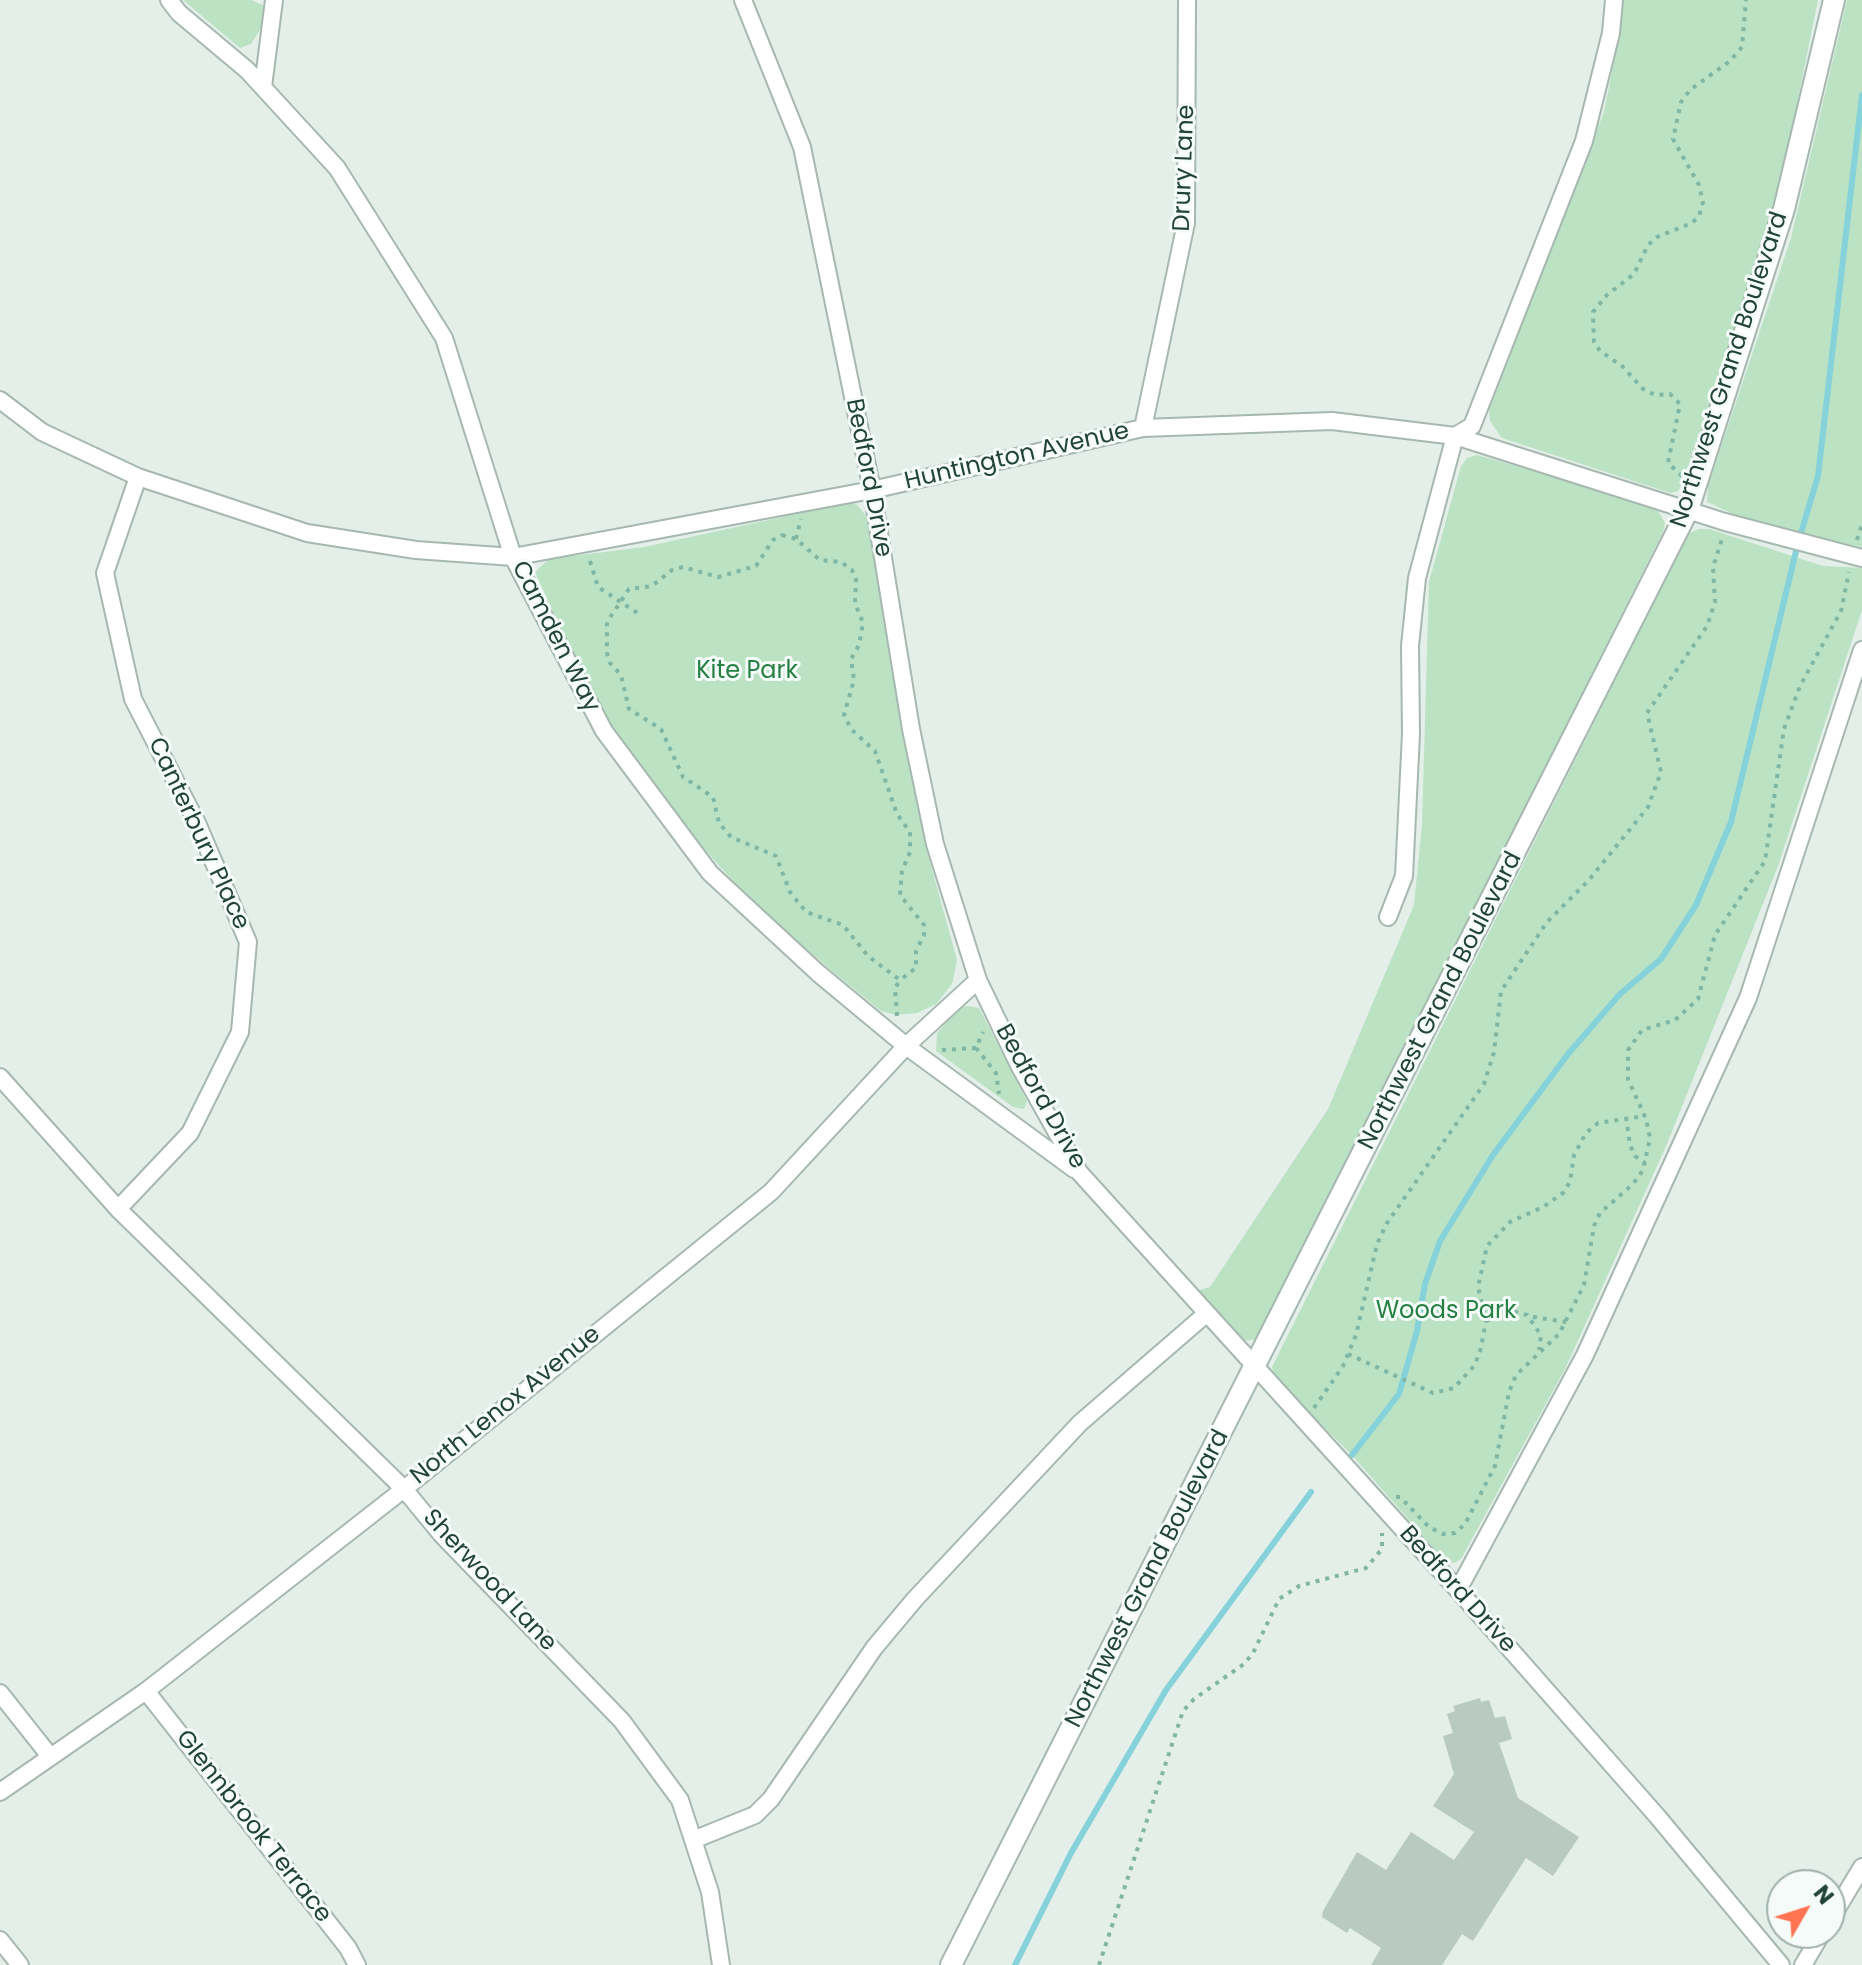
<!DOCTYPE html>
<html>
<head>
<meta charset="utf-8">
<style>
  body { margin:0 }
  #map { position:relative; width:1862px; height:1965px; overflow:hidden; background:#e4efe9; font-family:Poppins,sans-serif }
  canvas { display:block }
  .north { position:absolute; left:1766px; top:1869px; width:80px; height:80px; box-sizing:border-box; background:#f5fbf8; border:2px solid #a0b1ab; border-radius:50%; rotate:51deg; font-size:22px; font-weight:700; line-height:32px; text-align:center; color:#214338 }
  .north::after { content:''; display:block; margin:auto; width:28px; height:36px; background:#ff7352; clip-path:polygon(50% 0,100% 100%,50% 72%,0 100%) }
</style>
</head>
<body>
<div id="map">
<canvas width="1862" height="1965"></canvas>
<div class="north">N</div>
</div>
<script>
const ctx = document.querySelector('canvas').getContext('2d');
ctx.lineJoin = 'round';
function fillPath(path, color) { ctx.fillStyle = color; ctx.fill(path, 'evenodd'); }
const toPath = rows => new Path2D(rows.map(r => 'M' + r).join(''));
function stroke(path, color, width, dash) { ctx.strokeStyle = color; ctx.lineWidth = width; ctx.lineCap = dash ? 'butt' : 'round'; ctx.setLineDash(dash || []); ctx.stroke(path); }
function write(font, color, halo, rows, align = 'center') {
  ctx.font = font + ' Poppins,sans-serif'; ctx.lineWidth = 6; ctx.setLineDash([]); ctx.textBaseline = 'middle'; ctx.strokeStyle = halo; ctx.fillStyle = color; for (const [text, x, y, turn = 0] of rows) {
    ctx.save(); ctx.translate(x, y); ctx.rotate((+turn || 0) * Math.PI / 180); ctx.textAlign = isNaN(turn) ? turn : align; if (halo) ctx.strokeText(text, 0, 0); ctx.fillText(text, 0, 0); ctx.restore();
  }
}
const green = toPath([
  [183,0,251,0,263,5,266,20,251,44,240,48],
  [1622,0,1818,0,1786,158,1758,257,1685,478,1678,491,1670,493,1502,438,1490,421,1489,410,1604,112,1618,41],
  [1847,0,1862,0,1862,547,1769,530,1707,502,1708,486,1791,238],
  [1477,455,1593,488,1658,511,1665,523,1663,532,1257,1339,1244,1341,1199,1290,1210,1287,1328,1109,1414,905,1422,824,1429,582,1461,466,1467,458],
  [848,503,856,504,867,517,927,851,957,960,952,984,936,1004,917,1013,896,1015,881,1011,832,971,755,905,666,807,606,717,578,667,535,572,549,559,644,547],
  [1699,529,1709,529,1823,566,1862,568,1862,610,1778,866,1667,1144,1566,1367,1461,1559,1453,1563,1443,1559,1352,1455,1276,1380,1272,1367,1688,534],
  [968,1006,979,1008,1027,1101,1024,1109,1013,1107,936,1051,937,1033,959,1008]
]);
const stream = toPath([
  [1352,1455,1399,1394,1417,1331,1425,1284,1440,1241,1493,1155,1568,1054,1620,994,1661,959,1696,905,1731,822,1798,543,1818,476,1862,95],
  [1015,1965,1071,1853,1166,1690,1311,1492]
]);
const building = toPath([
  [1480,1698,1481,1702,1489,1700,1495,1718,1505,1716,1512,1739,1499,1743,1518,1798,1579,1837,1553,1876,1526,1858,1473,1941,1462,1934,1442,1965,1371,1965,1381,1948,1350,1928,1347,1933,1322,1917,1323,1911,1357,1852,1386,1870,1411,1832,1454,1860,1474,1832,1433,1806,1454,1774,1443,1736,1453,1733,1447,1714,1455,1711,1453,1706]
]);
const path = toPath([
  [1682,476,1668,463,1680,404,1670,394,1655,395,1643,389,1622,366,1600,351,1594,342,1593,312,1607,295,1634,274,1648,245,1657,237,1692,223,1699,216,1703,202,1699,185,1673,139,1681,102,1690,90,1730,61,1742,47,1746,0],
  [782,535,796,539,820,560,841,562,852,570,856,580,855,603,863,623,859,645,851,659,854,680,844,715,851,729,875,751,897,814,910,832,910,852,902,871,900,895,924,925,924,935,916,951,916,968,900,980,868,956,843,925,806,912,790,892,776,856,731,837,719,823,713,797,683,777,661,729,629,709,621,675,610,663,607,653,607,622,629,589,652,586,672,570,683,567,718,577,756,566,773,540,782,535],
  [796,539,801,519],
  [1857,540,1862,524],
  [590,561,598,587,642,616],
  [897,1016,895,988,900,980],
  [976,1048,996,1073,999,1094],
  [942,1050,976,1048,983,1032],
  [1626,1117,1630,1145,1635,1156,1645,1163],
  [1533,1317,1566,1322],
  [1486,1321,1512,1311,1527,1315,1541,1335,1539,1350],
  [1348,1354,1433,1393,1454,1388,1474,1366,1480,1352,1486,1321,1478,1287,1487,1246,1510,1222,1543,1207,1563,1193,1570,1182,1574,1155,1586,1133,1598,1123,1645,1116],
  [1314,1408,1343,1366,1356,1335,1377,1244,1387,1223,1484,1084,1494,1052,1501,991,1547,922,1589,880,1648,807,1661,772,1647,713,1707,626,1715,602,1713,567,1722,539],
  [1396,1497,1400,1497,1429,1527,1443,1534,1455,1533,1465,1524,1495,1466,1509,1392,1516,1375,1559,1334,1584,1285,1594,1226,1600,1213,1633,1184,1643,1170,1650,1138,1646,1119,1628,1079,1628,1050,1642,1030,1675,1020,1698,999,1715,935,1765,861,1784,729,1800,686,1841,611,1849,572],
  [1099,1965,1183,1711,1194,1699,1244,1664,1253,1653,1279,1599,1299,1586,1366,1568,1382,1549,1382,1533]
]);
const minor = toPath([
  [169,0,179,13,247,70,337,168,444,338,513,557,604,731,710,873,818,973,906,1046,1074,1169],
  [743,0,802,147,872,490,911,729,935,844,978,980,1019,1065,1079,1172,1458,1590,1657,1816,1781,1965],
  [263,87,274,0],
  [0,400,42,432,138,477,307,533,416,550,513,557,872,490,1143,428,1332,421,1455,436,1725,522,1862,558],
  [1143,428,1186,223,1187,0],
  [1388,917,1404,876,1411,734,1410,646,1417,578,1455,436,1472,426,1584,141,1611,33,1614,0],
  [0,1077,118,1209,404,1489,441,1534,622,1721,680,1800,710,1892,721,1965],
  [118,1209,190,1133,240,1032,248,942,197,823,133,699,105,573,138,477],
  [1458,1590,1585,1355,1748,998,1862,650],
  [146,1691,348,1948,357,1965],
  [0,1693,49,1755],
  [0,1792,146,1691,404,1489,771,1192,906,1046,978,980],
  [693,1840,755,1815,771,1799,874,1648,915,1599,1080,1423,1206,1314],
  [1830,1920,1862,1867],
  [0,1940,20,1965],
  [1803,1965,1822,1933]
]);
const tertiary = toPath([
  [951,1965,1688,510,1784,209,1834,0]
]);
const streetNames = [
  ["Drury Lane",1185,168,-88],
  ["Northwest Grand Boulevard",1730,370,-72],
  ["Huntington Avenue",1017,457,-13],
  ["Bedford Drive",868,478,79],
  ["Camden Way",555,637,63],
  ["Canterbury Place",198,834,65],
  ["Northwest Grand Boulevard",1441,1001,-63],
  ["Bedford Drive",1040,1097,61],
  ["North Lenox Avenue",506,1406,-39],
  ["Northwest Grand Boulevard",1148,1579,-63],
  ["Sherwood Lane",489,1581,47],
  ["Bedford Drive",1457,1590,48],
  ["Glennbrook Terrace",253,1827,52]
];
const parkNames = [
  ["Kite Park",747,672],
  ["Woods Park",1446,1312]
];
fillPath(green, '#bbe2c3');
stroke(stream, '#86d2da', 6);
fillPath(building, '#b9cac2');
stroke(minor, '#a6b8b0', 20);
stroke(tertiary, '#a6b8b0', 24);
stroke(path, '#81b6a2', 4, [4, 6]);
stroke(minor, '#fff', 16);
stroke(tertiary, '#fff', 20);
write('24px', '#214338', '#f5fbf8', streetNames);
write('24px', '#267f43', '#f5fbf8', parkNames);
</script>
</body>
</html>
